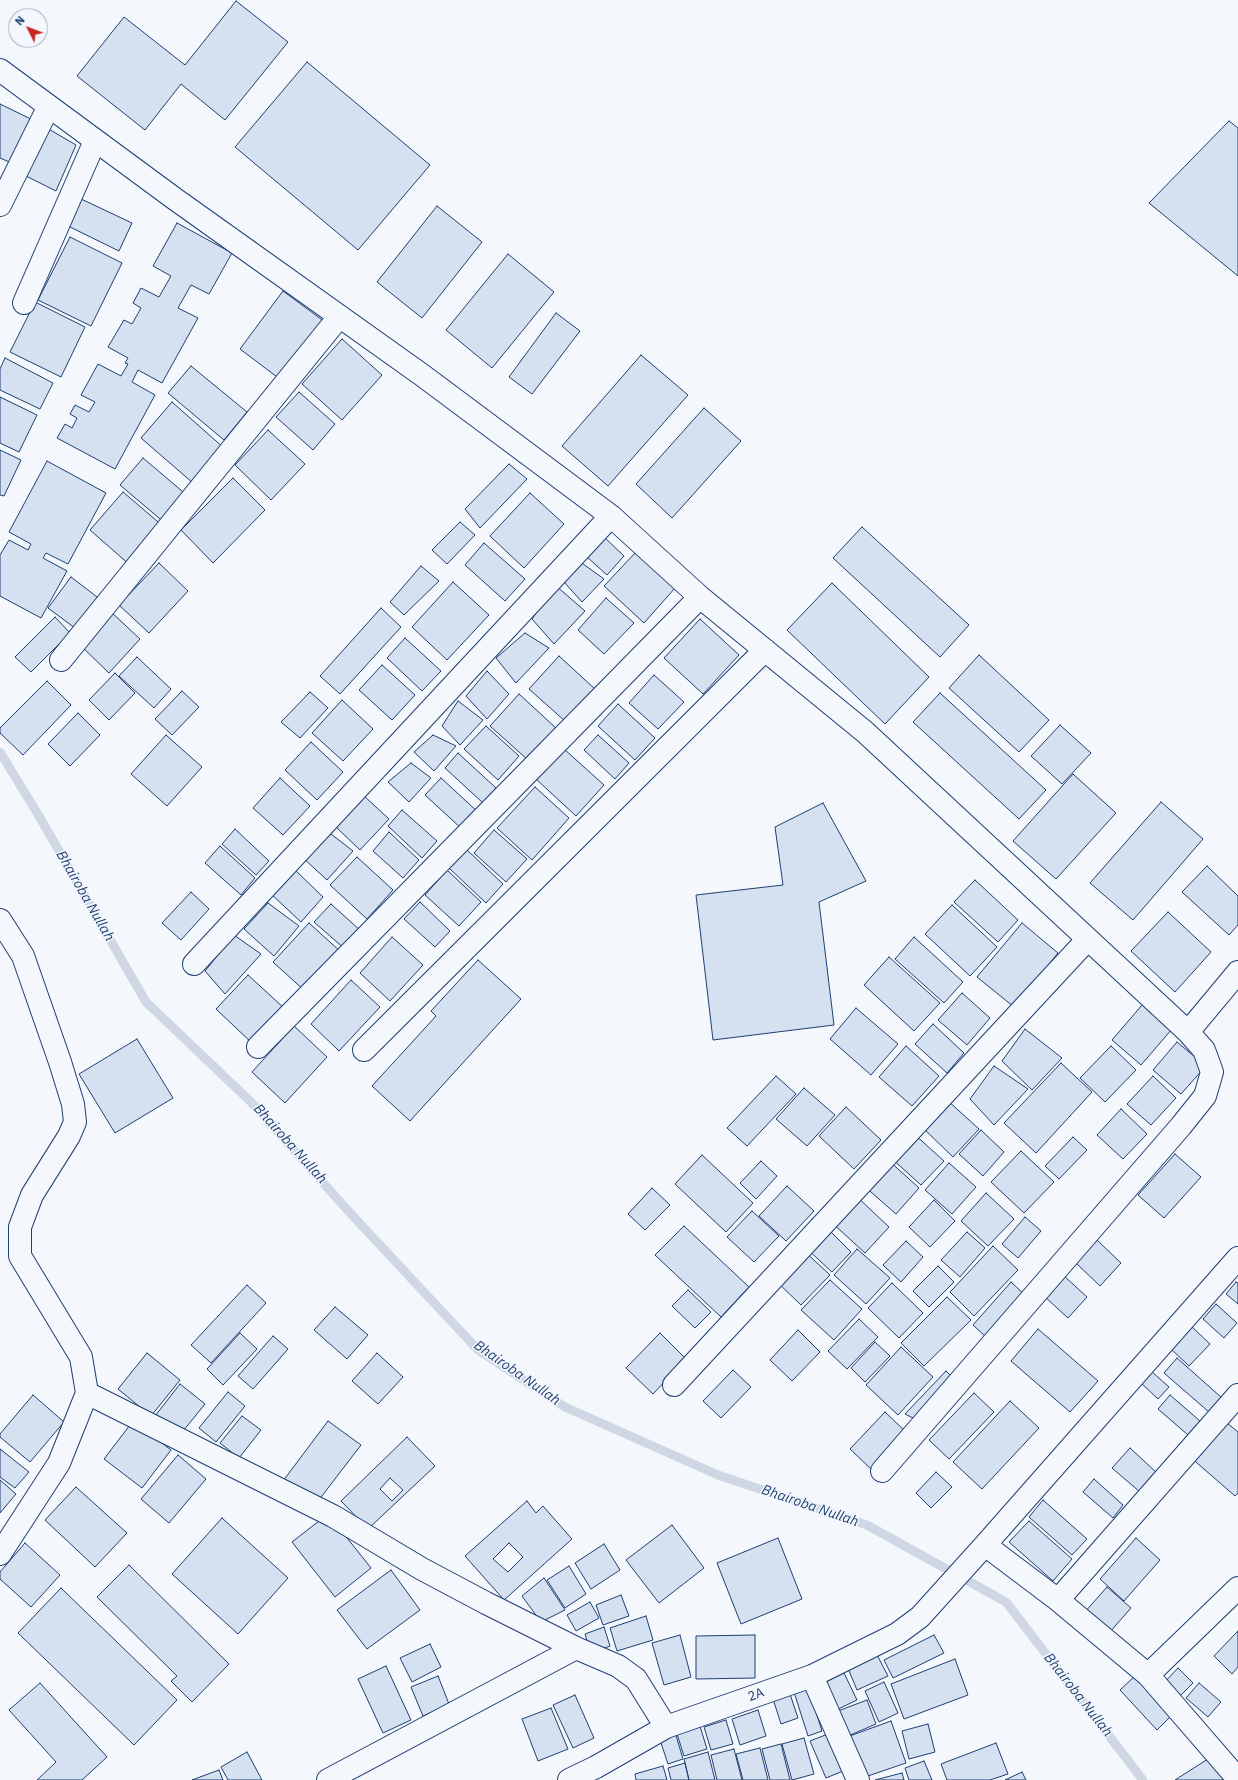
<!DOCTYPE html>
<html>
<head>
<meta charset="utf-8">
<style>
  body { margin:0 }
  #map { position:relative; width:1238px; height:1780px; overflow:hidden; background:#f4f7fb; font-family:"IBM Plex Sans",sans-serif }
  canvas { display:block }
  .north { position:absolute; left:8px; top:8px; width:40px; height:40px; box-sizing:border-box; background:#f4f7fb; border:1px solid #9eadc5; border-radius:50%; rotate:312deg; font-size:11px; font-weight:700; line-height:16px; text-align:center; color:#1d3f73 }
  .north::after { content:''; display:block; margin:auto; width:14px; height:18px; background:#c62828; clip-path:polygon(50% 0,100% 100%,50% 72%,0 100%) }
</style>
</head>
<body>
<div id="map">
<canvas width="1238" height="1780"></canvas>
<div class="north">N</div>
</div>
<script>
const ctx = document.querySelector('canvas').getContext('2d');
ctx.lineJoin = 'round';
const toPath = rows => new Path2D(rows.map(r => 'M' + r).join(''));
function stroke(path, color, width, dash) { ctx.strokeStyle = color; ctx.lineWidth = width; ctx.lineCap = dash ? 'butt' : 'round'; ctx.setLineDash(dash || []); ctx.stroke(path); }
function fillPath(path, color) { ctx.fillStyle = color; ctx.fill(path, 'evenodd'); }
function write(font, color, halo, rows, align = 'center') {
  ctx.font = font + ' "IBM Plex Sans",sans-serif'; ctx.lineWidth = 3; ctx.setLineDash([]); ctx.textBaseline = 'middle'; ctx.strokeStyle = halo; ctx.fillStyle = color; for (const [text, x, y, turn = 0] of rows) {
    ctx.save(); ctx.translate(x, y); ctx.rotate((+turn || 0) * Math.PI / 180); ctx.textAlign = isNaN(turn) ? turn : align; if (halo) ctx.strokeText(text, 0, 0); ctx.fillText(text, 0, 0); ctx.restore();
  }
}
const stream = toPath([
  [0,752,39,816,146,1002,251,1102,351,1214,478,1350,565,1407,718,1475,867,1525,1006,1602,1143,1780]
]);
const building = toPath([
  [236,1,288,42,225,120,181,84,145,130,77,76,124,17,185,65,236,1],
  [307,62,430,165,358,250,235,147,307,62],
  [0,104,35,121,14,164,0,158,0,104],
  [1229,121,1238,128,1238,276,1149,203,1229,121],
  [47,128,76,145,56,191,24,175,47,128],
  [79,198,132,223,119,251,66,225,79,198],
  [437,206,482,242,422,318,377,282,437,206],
  [177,223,232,253,209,294,191,285,178,308,198,318,162,383,138,370,132,382,155,395,115,469,57,438,65,424,72,428,77,418,70,414,75,405,89,412,95,402,81,395,98,364,121,376,128,364,125,363,128,358,108,347,124,320,132,324,141,308,133,303,141,288,159,297,171,276,153,266,177,223],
  [70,237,122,263,91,326,38,300,70,237],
  [508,254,554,292,492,368,446,330,508,254],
  [283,291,325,322,281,380,240,349,283,291],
  [35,302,85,327,61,377,10,352,35,302],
  [556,313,580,331,532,394,509,377,556,313],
  [342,339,382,375,342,420,302,384,342,339],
  [641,355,688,395,608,486,562,446,641,355],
  [5,358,53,383,40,409,0,390,0,369,5,358],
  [191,366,247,412,224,440,168,393,191,366],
  [299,392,335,424,313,450,276,417,299,392],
  [0,397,37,415,19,452,0,443,0,397],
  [172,402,224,448,193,483,141,438,172,402],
  [704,408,741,441,672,518,636,484,704,408],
  [268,430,305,464,271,500,235,465,268,430],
  [0,450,21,460,4,496,0,495,0,450],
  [143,458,189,497,166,524,120,485,143,458],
  [47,461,106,493,68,564,46,553,43,558,67,571,41,618,0,596,0,555,9,540,28,550,31,544,9,532,47,461],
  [509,464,527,479,480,528,465,509,509,464],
  [233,478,265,510,213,563,181,530,233,478],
  [123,492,164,527,131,566,90,530,123,492],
  [530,493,564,524,524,568,490,536,530,493],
  [460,522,475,535,447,564,432,550,460,522],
  [862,527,969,625,940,657,833,558,862,527],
  [605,538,624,556,607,575,587,557,605,538],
  [484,543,525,579,505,601,465,565,484,543],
  [636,552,675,588,644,623,604,586,636,552],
  [579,561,604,579,582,602,564,582,579,561],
  [159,563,188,591,149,633,119,605,159,563],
  [421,566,439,581,404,615,390,602,421,566],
  [71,577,101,600,79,631,48,608,71,577],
  [453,582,489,615,447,660,412,627,453,582],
  [832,583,929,677,885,724,787,630,832,583],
  [555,585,585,611,554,644,532,619,555,585],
  [606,598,634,623,604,654,578,630,606,598],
  [381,608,401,627,340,694,320,676,381,608],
  [110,611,140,639,109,673,79,644,110,611],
  [55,617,70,633,31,672,15,657,55,617],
  [700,619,739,655,703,694,664,658,700,619],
  [525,633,549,648,516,683,496,658,525,633],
  [405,638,441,671,422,691,387,658,405,638],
  [979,655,1049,720,1019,752,949,688,979,655],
  [559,656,596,690,566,722,529,689,559,656],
  [137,657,171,689,154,708,119,676,137,657],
  [382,665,415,695,392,720,359,690,382,665],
  [487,671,509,694,487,719,466,696,487,671],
  [115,673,135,693,109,720,89,700,115,673],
  [654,675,684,702,658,729,629,703,654,675],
  [47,681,71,705,23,755,0,733,0,728,47,681],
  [182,691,199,707,172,735,155,719,182,691],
  [310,692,328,708,300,738,281,722,310,692],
  [940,693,1046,790,1019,819,913,722,940,693],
  [519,694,557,729,528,760,490,726,519,694],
  [342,700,373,729,343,761,312,733,342,700],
  [458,701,483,720,460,745,442,726,458,701],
  [618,704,655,738,635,760,598,726,618,704],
  [78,713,100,735,70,766,48,744,78,713],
  [1060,725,1091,753,1062,784,1031,756,1060,725],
  [486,726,519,756,498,780,464,749,486,726],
  [166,735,202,767,167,806,131,774,166,735],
  [433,735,456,746,434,771,414,752,433,735],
  [598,735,629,763,615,779,584,750,598,735],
  [311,742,343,772,317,800,285,770,311,742],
  [564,749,604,785,576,816,536,779,564,749],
  [458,753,496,788,483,803,445,768,458,753],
  [411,763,431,778,409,802,388,782,411,763],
  [1073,774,1116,813,1056,879,1013,841,1073,774],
  [280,778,310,806,283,835,253,808,280,778],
  [441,778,479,813,463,830,425,795,441,778],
  [535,787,569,818,532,860,497,828,535,787],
  [363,795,389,819,360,850,336,827,363,795],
  [1161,802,1203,839,1133,920,1090,883,1161,802],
  [823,803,866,881,819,902,834,1025,713,1040,696,895,783,885,775,827,823,803],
  [402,810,437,841,422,858,388,826,402,810],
  [235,829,269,861,256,875,222,844,235,829],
  [494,830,527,859,506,882,474,853,494,830],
  [389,832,419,860,403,878,373,851,389,832],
  [331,834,353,851,327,880,302,857,331,834],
  [220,846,255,878,241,895,205,863,220,846],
  [466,849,503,884,486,903,449,868,466,849],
  [357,857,393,890,367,919,330,885,357,857],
  [1207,866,1238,896,1238,925,1229,935,1182,892,1207,866],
  [293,868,323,897,301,922,270,893,293,868],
  [447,870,481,902,459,926,425,895,447,870],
  [975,880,1018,920,998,942,954,902,975,880],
  [191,892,209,909,181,940,162,923,191,892],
  [420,902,450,931,435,947,404,919,420,902],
  [268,903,299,926,274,956,244,929,268,903],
  [331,904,362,932,346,950,314,922,331,904],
  [952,905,997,947,970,976,925,934,952,905],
  [1168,912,1211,952,1175,992,1131,951,1168,912],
  [309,923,342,953,306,992,273,962,309,923],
  [1022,923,1058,953,1014,1007,977,977,1022,923],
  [234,935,261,954,225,994,205,971,234,935],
  [392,937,423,965,390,1001,360,973,392,937],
  [914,937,963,982,944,1003,895,959,914,937],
  [889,957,940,1003,914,1031,864,985,889,957],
  [478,960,521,999,410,1121,372,1086,436,1016,431,1011,478,960],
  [248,975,285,1009,253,1044,216,1009,248,975],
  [351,980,380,1007,339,1051,311,1024,351,980],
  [962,993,990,1018,967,1045,938,1020,962,993],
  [1143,1004,1172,1029,1141,1065,1112,1040,1143,1004],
  [856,1008,898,1044,871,1075,830,1039,856,1008],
  [933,1024,964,1053,947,1073,915,1044,933,1024],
  [294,1026,327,1057,285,1103,252,1072,294,1026],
  [1025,1029,1062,1058,1032,1090,1002,1061,1025,1029],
  [137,1039,173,1098,115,1133,79,1074,137,1039],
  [1177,1042,1206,1066,1181,1094,1153,1070,1177,1042],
  [906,1046,939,1076,912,1106,879,1077,906,1046],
  [1111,1046,1136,1070,1105,1102,1080,1078,1111,1046],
  [1061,1063,1092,1092,1036,1153,1004,1123,1061,1063],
  [994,1066,1028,1089,994,1125,970,1099,994,1066],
  [776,1076,796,1094,747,1146,727,1128,776,1076],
  [1153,1076,1176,1098,1151,1125,1127,1104,1153,1076],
  [804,1088,835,1115,807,1146,776,1119,804,1088],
  [947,1100,979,1129,953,1157,922,1127,947,1100],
  [846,1107,881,1140,854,1169,819,1136,846,1107],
  [1121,1109,1147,1134,1123,1159,1097,1135,1121,1109],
  [981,1130,1004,1152,983,1176,959,1154,981,1130],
  [913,1133,944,1161,921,1185,890,1157,913,1133],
  [1073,1137,1087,1150,1059,1179,1045,1166,1073,1137],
  [1021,1151,1054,1182,1024,1213,991,1182,1021,1151],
  [1175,1154,1201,1177,1164,1218,1138,1195,1175,1154],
  [702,1155,753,1203,726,1232,675,1184,702,1155],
  [887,1159,919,1188,896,1214,863,1185,887,1159],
  [761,1161,777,1176,756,1199,740,1183,761,1161],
  [949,1163,976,1187,952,1214,925,1190,949,1163],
  [787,1186,814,1211,786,1241,759,1216,787,1186],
  [652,1188,670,1205,645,1230,628,1214,652,1188],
  [986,1193,1014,1219,988,1246,961,1221,986,1193],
  [854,1194,889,1227,865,1253,829,1220,854,1194],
  [934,1200,955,1221,930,1247,909,1227,934,1200],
  [752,1211,779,1236,754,1262,727,1237,752,1211],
  [1025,1217,1041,1231,1018,1258,1002,1244,1025,1217],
  [684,1226,749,1287,721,1317,655,1255,684,1226],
  [826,1227,851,1252,832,1272,806,1248,826,1227],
  [967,1232,985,1248,960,1277,941,1260,967,1232],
  [1097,1240,1121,1263,1100,1286,1076,1263,1097,1240],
  [906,1241,923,1257,901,1282,883,1265,906,1241],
  [993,1246,1018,1270,974,1316,950,1292,993,1246],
  [802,1249,830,1275,801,1305,774,1279,802,1249],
  [857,1249,890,1278,866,1304,834,1275,857,1249],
  [938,1266,954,1282,929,1307,913,1291,938,1266],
  [1063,1275,1087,1297,1068,1318,1044,1296,1063,1275],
  [830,1280,862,1309,834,1340,801,1310,830,1280],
  [1011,1282,1025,1295,987,1338,973,1325,1011,1282],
  [1236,1282,1238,1283,1238,1304,1226,1294,1236,1282],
  [892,1283,923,1313,899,1338,868,1308,892,1283],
  [247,1285,266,1303,211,1363,191,1345,247,1285],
  [688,1290,711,1312,695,1328,672,1306,688,1290],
  [947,1297,971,1320,924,1366,901,1343,947,1297],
  [1216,1304,1237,1323,1224,1338,1203,1319,1216,1304],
  [335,1307,368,1335,347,1359,314,1330,335,1307],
  [859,1319,878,1337,847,1369,828,1351,859,1319],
  [1191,1326,1210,1344,1189,1366,1170,1348,1191,1326],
  [1038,1329,1098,1381,1070,1412,1011,1361,1038,1329],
  [798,1330,820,1352,792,1381,770,1360,798,1330],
  [240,1333,257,1349,223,1385,207,1369,240,1333],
  [660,1333,686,1359,653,1394,626,1368,660,1333],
  [273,1336,288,1349,253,1389,238,1376,273,1336],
  [875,1342,890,1356,865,1382,851,1368,875,1342],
  [901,1347,933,1377,898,1415,866,1385,901,1347],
  [147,1353,180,1380,151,1416,118,1389,147,1353],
  [377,1353,403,1377,378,1404,352,1381,377,1353],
  [1177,1358,1222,1398,1209,1412,1164,1373,1177,1358],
  [733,1370,751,1387,721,1418,703,1401,733,1370],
  [946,1371,955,1380,917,1420,905,1414,946,1371],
  [1151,1371,1169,1387,1158,1399,1140,1382,1151,1371],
  [180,1384,205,1404,179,1436,155,1416,180,1384],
  [228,1392,245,1406,216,1442,199,1428,228,1392],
  [974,1393,994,1412,949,1459,929,1440,974,1393],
  [33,1395,64,1422,30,1462,0,1437,0,1434,33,1395],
  [1170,1395,1200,1421,1188,1435,1158,1409,1170,1395],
  [1010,1401,1039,1428,982,1489,953,1462,1010,1401],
  [885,1412,907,1433,872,1470,850,1449,885,1412],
  [242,1416,261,1430,239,1458,220,1443,242,1416],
  [1221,1418,1238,1432,1238,1493,1235,1496,1189,1456,1221,1418],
  [133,1421,171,1450,142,1488,104,1459,133,1421],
  [328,1421,361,1445,315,1505,283,1481,328,1421],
  [407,1437,435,1466,368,1529,341,1501,407,1437],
  [390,1478,403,1490,392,1501,380,1489,390,1478],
  [1130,1448,1157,1473,1140,1492,1112,1468,1130,1448],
  [0,1449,29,1472,15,1488,0,1477,0,1449],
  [178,1455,206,1479,169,1523,141,1499,178,1455],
  [936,1472,952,1487,931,1508,916,1493,936,1472],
  [1094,1479,1123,1505,1113,1518,1083,1492,1094,1479],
  [0,1480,16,1494,0,1513,0,1480],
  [76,1487,127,1533,95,1567,45,1520,76,1487],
  [1043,1500,1087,1539,1072,1555,1029,1517,1043,1500],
  [527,1501,536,1513,543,1506,572,1539,504,1600,465,1556,527,1501],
  [509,1543,523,1557,508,1572,493,1559,509,1543],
  [328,1514,371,1568,335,1597,292,1542,328,1514],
  [222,1518,288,1578,238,1634,172,1574,222,1518],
  [1029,1521,1072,1559,1053,1581,1009,1542,1029,1521],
  [672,1525,704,1568,659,1603,626,1560,672,1525],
  [778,1538,802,1599,741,1624,717,1563,778,1538],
  [1136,1538,1160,1560,1124,1601,1100,1579,1136,1538],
  [25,1543,60,1575,31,1607,0,1579,0,1572,25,1543],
  [604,1544,620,1570,591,1589,575,1563,604,1544],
  [129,1565,229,1664,192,1702,171,1681,177,1676,97,1597,129,1565],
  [569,1566,586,1594,565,1608,547,1580,569,1566],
  [391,1570,420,1610,367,1649,337,1610,391,1570],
  [544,1578,565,1610,541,1622,522,1596,544,1578],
  [1107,1587,1131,1608,1108,1634,1084,1613,1107,1587],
  [61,1588,177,1700,134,1745,18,1633,61,1588],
  [621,1595,629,1616,603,1625,596,1605,621,1595],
  [590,1602,599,1618,576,1631,567,1615,590,1602],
  [646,1616,653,1640,617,1651,610,1628,646,1616],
  [604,1627,610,1646,591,1653,585,1634,604,1627],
  [1238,1631,1238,1667,1232,1674,1214,1656,1238,1631],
  [680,1635,691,1677,664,1685,652,1643,680,1635],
  [755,1635,755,1678,696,1679,696,1636,755,1635],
  [934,1635,944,1653,893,1678,884,1660,934,1635],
  [430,1644,441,1667,412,1682,400,1658,430,1644],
  [875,1651,888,1676,857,1690,847,1666,875,1651],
  [955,1659,968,1695,904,1719,891,1684,955,1659],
  [386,1666,411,1720,383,1733,358,1679,386,1666],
  [1178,1668,1193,1683,1176,1700,1161,1686,1178,1668],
  [844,1673,857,1700,832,1712,819,1685,844,1673],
  [1136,1675,1173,1714,1157,1730,1120,1690,1136,1675],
  [438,1676,449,1704,423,1716,411,1687,438,1676],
  [884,1682,898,1713,879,1722,865,1691,884,1682],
  [40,1683,107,1757,82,1780,37,1780,56,1762,9,1710,40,1683],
  [1199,1683,1221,1702,1208,1717,1186,1698,1199,1683],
  [808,1687,822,1731,808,1736,794,1692,808,1687],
  [790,1694,798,1718,781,1724,773,1699,790,1694],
  [575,1695,594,1738,573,1748,553,1705,575,1695],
  [867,1700,876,1724,848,1736,838,1711,867,1700],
  [551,1708,568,1749,538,1761,522,1719,551,1708],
  [758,1710,766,1736,740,1745,732,1719,758,1710],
  [726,1720,733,1744,711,1750,704,1727,726,1720],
  [891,1721,906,1763,862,1778,847,1737,891,1721],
  [928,1724,935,1752,909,1759,902,1731,928,1724],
  [700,1726,707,1749,684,1756,677,1734,700,1726],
  [675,1732,683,1759,668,1764,659,1737,675,1732],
  [833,1732,848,1769,826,1778,810,1741,833,1732],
  [804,1738,814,1774,792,1780,782,1744,804,1738],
  [996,1743,1008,1774,990,1780,947,1780,941,1764,996,1743],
  [781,1744,790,1780,770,1780,762,1749,781,1744],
  [760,1748,768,1780,743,1780,736,1754,760,1748],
  [734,1749,742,1780,717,1780,711,1755,734,1749],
  [247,1752,262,1780,228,1780,221,1767,247,1752],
  [708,1752,715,1780,689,1780,684,1759,708,1752],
  [1208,1759,1232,1780,1175,1780,1208,1759],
  [924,1761,932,1780,909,1780,905,1768,924,1761],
  [685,1763,689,1780,671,1780,668,1768,685,1763],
  [663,1766,667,1780,636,1780,635,1774,663,1766],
  [219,1770,223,1780,192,1780,219,1770],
  [1022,1772,1026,1780,1005,1780,1022,1772],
  [902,1773,904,1780,875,1780,902,1773]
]);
const street = toPath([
  [0,70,175,199,422,375,611,516,700,597,865,732,1188,1032,1204,1050,1212,1072,1205,1096,1181,1126,882,1471],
  [0,205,49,106],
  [24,303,95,141],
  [61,660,339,317],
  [0,920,23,956,60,1062,73,1104,75,1122,69,1136,32,1195,20,1227,20,1256,81,1357,87,1393,59,1463,0,1554],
  [194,964,611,516],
  [1188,1032,1238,972],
  [258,1047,700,597],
  [364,1050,765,650],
  [674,1385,1087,940],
  [87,1393,333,1516,422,1569,486,1603,576,1648,618,1666,636,1679,666,1727],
  [985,1545,1058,1600,1148,1675,1238,1779],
  [1058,1600,1238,1395],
  [1148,1675,1238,1588],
  [812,1676,858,1780],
  [328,1780,576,1648],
  [569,1780,596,1767,666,1727,812,1676,897,1634,920,1617,985,1545,1238,1258]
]);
const streetNames = [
  ["2A",756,1695,-20]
];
const waterNames = [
  ["Bhairoba Nullah",85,896,60],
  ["Bhairoba Nullah",290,1144,48],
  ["Bhairoba Nullah",517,1373,35],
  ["Bhairoba Nullah",810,1506,19],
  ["Bhairoba Nullah",1078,1695,52]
];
stroke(stream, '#cfd7e4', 9);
fillPath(building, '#d5e0f0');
stroke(building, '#1d3f73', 1);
stroke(street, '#1d3f73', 24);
stroke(street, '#f4f7fb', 22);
write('13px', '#1d3f73', '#f4f7fb', streetNames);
write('italic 14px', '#1d3f73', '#f4f7fb', waterNames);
</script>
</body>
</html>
